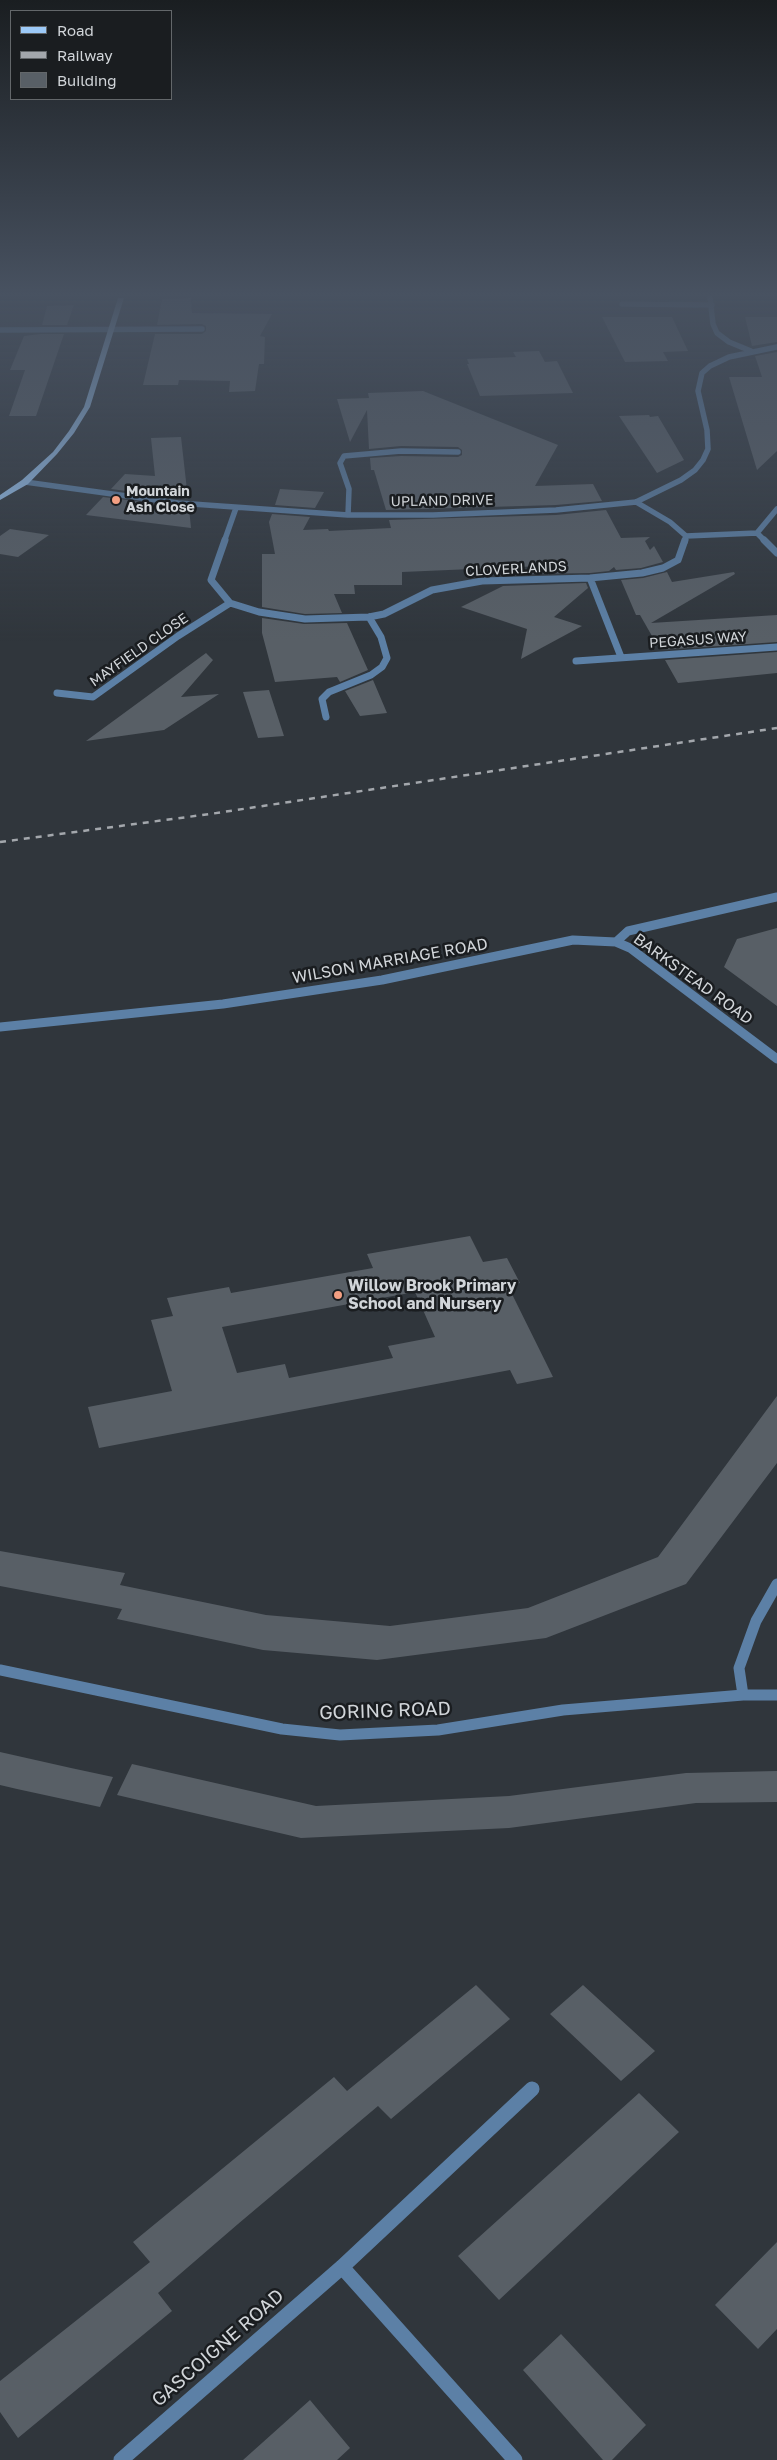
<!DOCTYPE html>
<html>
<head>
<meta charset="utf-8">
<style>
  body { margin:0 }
  #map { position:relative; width:777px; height:2460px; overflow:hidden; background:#30363c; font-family:"Golos Text",sans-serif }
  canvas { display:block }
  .legend { position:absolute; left:10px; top:10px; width:162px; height:90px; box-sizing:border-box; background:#1a1d20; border:1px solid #63676a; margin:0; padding:6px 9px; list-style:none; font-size:15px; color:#d1d5d9 }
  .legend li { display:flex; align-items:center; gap:10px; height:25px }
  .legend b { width:25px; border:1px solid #63676a }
</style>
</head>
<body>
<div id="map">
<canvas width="777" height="2460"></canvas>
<ul class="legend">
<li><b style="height:6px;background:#9cc9f7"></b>Road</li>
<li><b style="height:6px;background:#a3a7ac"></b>Railway</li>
<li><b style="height:14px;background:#585f66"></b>Building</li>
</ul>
</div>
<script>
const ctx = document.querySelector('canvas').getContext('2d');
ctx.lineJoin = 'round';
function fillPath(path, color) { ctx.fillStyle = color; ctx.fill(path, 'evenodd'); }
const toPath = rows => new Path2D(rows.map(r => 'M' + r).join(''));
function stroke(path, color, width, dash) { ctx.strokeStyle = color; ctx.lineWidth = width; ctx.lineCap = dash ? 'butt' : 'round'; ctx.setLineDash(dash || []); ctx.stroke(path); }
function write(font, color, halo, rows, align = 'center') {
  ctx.font = font + ' "Golos Text",sans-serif'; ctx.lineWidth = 5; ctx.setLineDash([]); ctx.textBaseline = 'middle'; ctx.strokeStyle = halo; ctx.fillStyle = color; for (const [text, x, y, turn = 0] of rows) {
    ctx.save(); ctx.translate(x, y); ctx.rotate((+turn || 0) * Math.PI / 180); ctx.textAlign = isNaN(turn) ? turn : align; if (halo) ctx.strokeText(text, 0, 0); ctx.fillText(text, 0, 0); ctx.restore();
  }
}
const building = toPath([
  [191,298,192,313,272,314,260,336,265,337,264,364,259,364,255,391,229,392,230,381,179,380,178,385,143,385,155,334,202,334,206,331,206,326,202,324,157,325,162,299],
  [74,305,67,325,42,325,47,306],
  [602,317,672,317,688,351,663,352,668,361,625,362],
  [745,317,777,317,777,342,752,346],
  [40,334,64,334,36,416,9,416,25,370,10,370,24,336],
  [539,351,545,362,557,361,573,393,480,396,467,364,469,364,467,359,516,357,513,352],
  [777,352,777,451,757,470,729,377,762,377,755,356],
  [423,391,558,445,535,486,593,484,602,501,556,505,386,510,374,470,371,470,370,458,401,456,458,457,462,455,462,450,458,447,401,446,369,449,367,410,350,442,337,399,369,398,368,393],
  [649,415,650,417,658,416,684,460,657,473,619,416],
  [181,437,188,499,111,489,125,474,155,476,151,438],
  [280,489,324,492,315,508,275,505],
  [103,497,189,508,191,528,86,515],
  [606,510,621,538,650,537,645,541,650,550,654,546,663,562,641,568,616,570,614,567,609,571,590,573,525,574,542,566,402,572,402,585,354,585,355,594,334,594,342,613,305,614,262,607,262,554,275,554,269,522,272,514,310,517,303,530,328,529,329,531,391,528,389,520,556,515],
  [10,529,49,535,18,557,0,554,0,536],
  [667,572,672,582,734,572,735,574,651,623,777,615,777,642,660,650,640,615,636,615,621,580,643,578],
  [586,583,588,588,554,617,582,626,521,659,527,629,461,607,503,586],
  [262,618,304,624,347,623,368,670,340,682,337,677,275,682,262,633],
  [777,652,777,673,678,683,665,660],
  [206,653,213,660,181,697,219,694,164,730,86,741],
  [373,680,387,713,360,716,345,691],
  [269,690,284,736,258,738,243,692],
  [777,928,777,1006,724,967,737,939],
  [470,1236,483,1262,507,1258,520,1283,508,1286,553,1377,517,1384,510,1370,99,1448,88,1407,172,1391,151,1320,173,1316,167,1298,229,1287,231,1293,373,1268,367,1254],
  [415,1292,435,1337,388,1346,393,1358,289,1378,285,1364,237,1373,222,1327],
  [777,1396,777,1463,686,1584,546,1638,377,1660,263,1650,117,1619,122,1609,0,1586,0,1551,125,1573,120,1585,266,1615,390,1626,528,1608,658,1557],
  [0,1752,71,1768,113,1777,100,1807,17,1789,0,1785],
  [132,1764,316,1806,509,1796,686,1773,777,1771,777,1802,696,1803,509,1828,301,1838,117,1795],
  [476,1985,510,2019,391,2119,378,2106,238,2224,158,2293,172,2311,18,2438,0,2412,0,2381,150,2262,133,2242,334,2077,347,2091],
  [583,1985,655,2051,621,2081,550,2014],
  [639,2093,679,2132,499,2300,458,2256],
  [777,2242,777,2329,758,2349,715,2305],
  [561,2334,646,2425,612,2460,603,2460,523,2370],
  [310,2400,350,2448,337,2460,243,2460]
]);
const minorFar4 = toPath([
  [710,298,713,324,717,333,729,342,751,351],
  [622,304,712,305],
  [0,330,202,329],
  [25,482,178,503,348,515,433,515,556,510,636,502,681,480,695,470,703,460,708,449,707,430,698,391,702,373,710,366,729,357,777,347],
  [636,502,670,522,686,536,685,542],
  [348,515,349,489,340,463,344,456,401,451,458,452],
  [757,533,766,542],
  [686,536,757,533,777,509],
  [224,542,236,508]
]);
const minorFar3 = toPath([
  [225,540,211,580,230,603,259,612,305,619,369,617,384,614,432,590,482,581,590,578,642,573,663,568,678,560,685,540],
  [764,540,777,553],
  [590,578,621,657],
  [576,661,777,647],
  [57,693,93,697,178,636,230,603],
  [326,717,322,699,329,692,371,675,382,667,387,658,381,637,369,617]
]);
const minorFar2 = toPath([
  [616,942,630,948,777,1059],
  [0,1027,223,1004,382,980,573,940,616,942,628,931,777,897]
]);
const minorFar1 = toPath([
  [0,1670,282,1729,340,1735,438,1730,563,1710,743,1695,777,1695],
  [743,1695,739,1668,756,1621,777,1584]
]);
const minor = toPath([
  [342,2267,515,2460],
  [121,2460,342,2267,532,2089]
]);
const primary = toPath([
  [118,298,124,298,90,407,74,433,57,454,28,484,0,500,0,495,22,480,53,452,69,431,84,407,118,298]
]);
const rail = toPath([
  [0,842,210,814,777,728]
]);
const markers = [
  [116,500,5,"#f39f82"],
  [338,1295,5,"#f39f82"]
];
const farPoinames = [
  ["Mountain",126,492],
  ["Ash Close",126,508]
];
const farStreetnames = [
  ["UPLAND DRIVE",442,501,-1],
  ["CLOVERLANDS",516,569,-3],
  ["PEGASUS WAY",698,640,-4],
  ["MAYFIELD CLOSE",139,650,-35]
];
const streetNames = [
  ["WILSON MARRIAGE ROAD",390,961,-10],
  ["BARKSTEAD ROAD",693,979,36]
];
const poiNames = [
  ["Willow Brook Primary",348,1286],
  ["School and Nursery",348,1304]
];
const nearStreetnames = [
  ["GORING ROAD",385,1711,-2],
  ["GASCOIGNE ROAD",218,2348,-41]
];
fillPath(building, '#585f66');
stroke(minorFar4, '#5c80a6', 5.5);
stroke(minorFar3, '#5c80a6', 7);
stroke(minorFar2, '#5c80a6', 9);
stroke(minorFar1, '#5c80a6', 11);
stroke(minor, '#5c80a6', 15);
fillPath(primary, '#9cc9f7');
stroke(rail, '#a3a7ac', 2.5, [6, 6]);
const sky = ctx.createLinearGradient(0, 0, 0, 642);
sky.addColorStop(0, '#1a1e21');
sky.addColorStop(0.46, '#485261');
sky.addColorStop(1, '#48526100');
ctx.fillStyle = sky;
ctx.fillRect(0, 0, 777, 642);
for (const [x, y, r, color] of markers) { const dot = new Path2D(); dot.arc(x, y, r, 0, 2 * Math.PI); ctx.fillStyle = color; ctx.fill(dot); stroke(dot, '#1a1d20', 2); }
write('bold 14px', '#d1d5d9', '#1a1d20', farPoinames, 'left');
write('14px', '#d1d5d9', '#1a1d20', farStreetnames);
write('16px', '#d1d5d9', '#1a1d20', streetNames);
write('bold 16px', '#d1d5d9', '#1a1d20', poiNames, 'left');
write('19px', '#d1d5d9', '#1a1d20', nearStreetnames);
</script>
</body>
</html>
